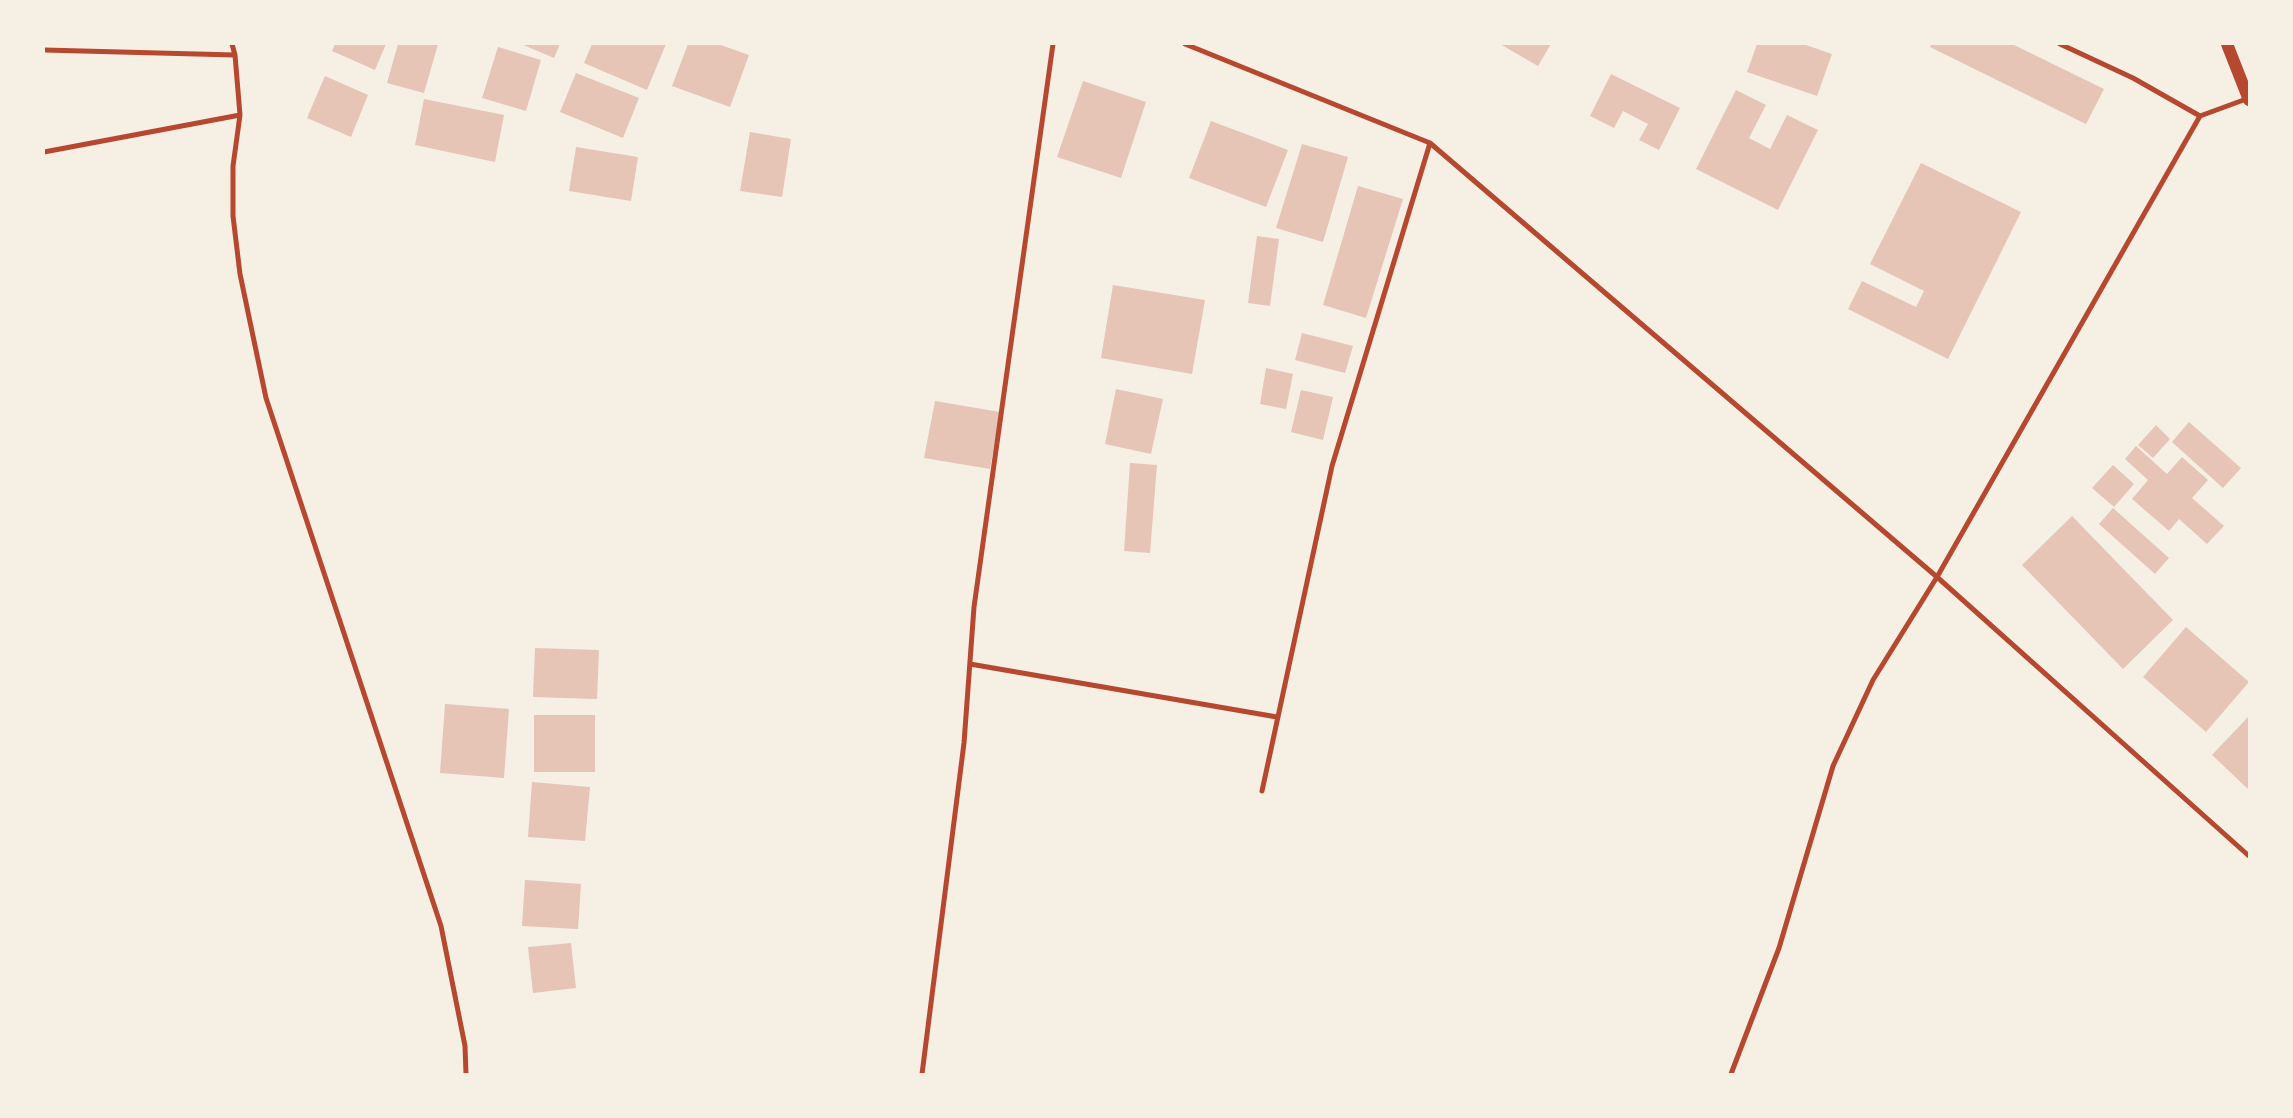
<!DOCTYPE html>
<html>
<head>
<meta charset="utf-8">
<style>
  body { margin:0 }
  #map { position:relative; width:2293px; height:1118px; overflow:hidden; background:#f6efe4; font-family:Arial,sans-serif }
  canvas { display:block }
  .frame { position:absolute; inset:0; border:45px solid #f6efe4; pointer-events:none }
</style>
</head>
<body>
<div id="map">
<canvas width="2293" height="1118"></canvas>
<div class="frame"></div>
</div>
<script>
const ctx = document.querySelector('canvas').getContext('2d');
ctx.lineJoin = 'round';
function fillPath(path, color) { ctx.fillStyle = color; ctx.fill(path, 'evenodd'); }
const toPath = rows => new Path2D(rows.map(r => 'M' + r).join(''));
function stroke(path, color, width, dash) { ctx.strokeStyle = color; ctx.lineWidth = width; ctx.lineCap = dash ? 'butt' : 'round'; ctx.setLineDash(dash || []); ctx.stroke(path); }
const building = toPath([
  [335,44,386,44,375,70,332,51],
  [398,44,438,44,424,93,387,83],
  [521,44,560,44,554,58],
  [592,44,666,44,647,90,584,63],
  [688,44,718,44,749,55,730,107,672,86],
  [1500,44,1551,44,1538,66],
  [1757,44,1803,44,1832,54,1817,96,1747,72],
  [1931,44,2012,44,2104,89,2086,124,1930,47],
  [498,47,541,60,526,111,482,98],
  [576,73,639,98,623,138,560,112],
  [1611,74,1680,108,1659,150,1639,140,1648,124,1623,111,1614,128,1590,116],
  [325,76,368,95,351,137,307,118],
  [1083,81,1146,102,1121,178,1057,157],
  [1736,90,1766,105,1749,138,1770,149,1787,115,1818,130,1778,210,1696,169],
  [424,99,504,115,495,162,415,145],
  [1211,121,1288,150,1266,207,1189,178],
  [750,132,791,139,782,197,740,191],
  [1302,144,1348,157,1323,242,1276,228],
  [576,147,638,157,631,201,569,191],
  [1921,163,2021,212,1948,359,1848,309,1862,281,1916,307,1924,291,1870,264],
  [1358,186,1403,199,1366,318,1323,305],
  [1257,236,1279,239,1270,306,1248,303],
  [1113,285,1205,300,1192,374,1101,358],
  [1302,333,1353,346,1345,373,1295,360],
  [1266,368,1293,374,1286,409,1260,404],
  [1116,389,1163,399,1151,454,1105,444],
  [1301,390,1333,397,1323,440,1291,432],
  [935,401,1000,412,990,469,924,458],
  [2189,422,2241,468,2223,488,2172,442],
  [2156,425,2170,439,2153,458,2138,445],
  [2136,446,2167,474,2182,457,2208,480,2192,498,2224,526,2207,544,2179,519,2169,531,2132,499,2148,480,2125,459],
  [1130,463,1157,465,1150,553,1124,551],
  [2113,465,2134,484,2114,507,2092,488],
  [2113,508,2169,558,2155,574,2099,524],
  [2072,516,2173,620,2123,669,2022,565],
  [2186,627,2249,682,2206,732,2143,677],
  [535,648,599,650,597,699,533,697],
  [445,704,509,709,504,778,440,773],
  [534,715,595,715,595,772,534,772],
  [2249,716,2249,790,2212,755],
  [532,782,590,787,585,841,528,837],
  [525,880,581,884,578,929,522,926],
  [571,943,576,988,533,993,528,947]
]);
const minor = toPath([
  [1185,44,1430,143,1937,577,2249,856],
  [2060,44,2133,78,2200,116],
  [44,50,235,55,232,44],
  [240,115,233,166,233,216,240,274,266,398,441,926,465,1046,466,1074],
  [44,152,240,115,235,55],
  [970,664,1277,717],
  [1262,791,1332,466,1430,143],
  [922,1074,964,743,974,607,1053,44],
  [1731,1074,1779,948,1833,766,1873,680,1937,577,2200,116,2249,98]
]);
const primary = toPath([
  [2227,44,2249,100]
]);
fillPath(building, '#e6c5b7');
stroke(minor, '#b5482f', 5);
stroke(primary, '#b5482f', 12);
</script>
</body>
</html>
